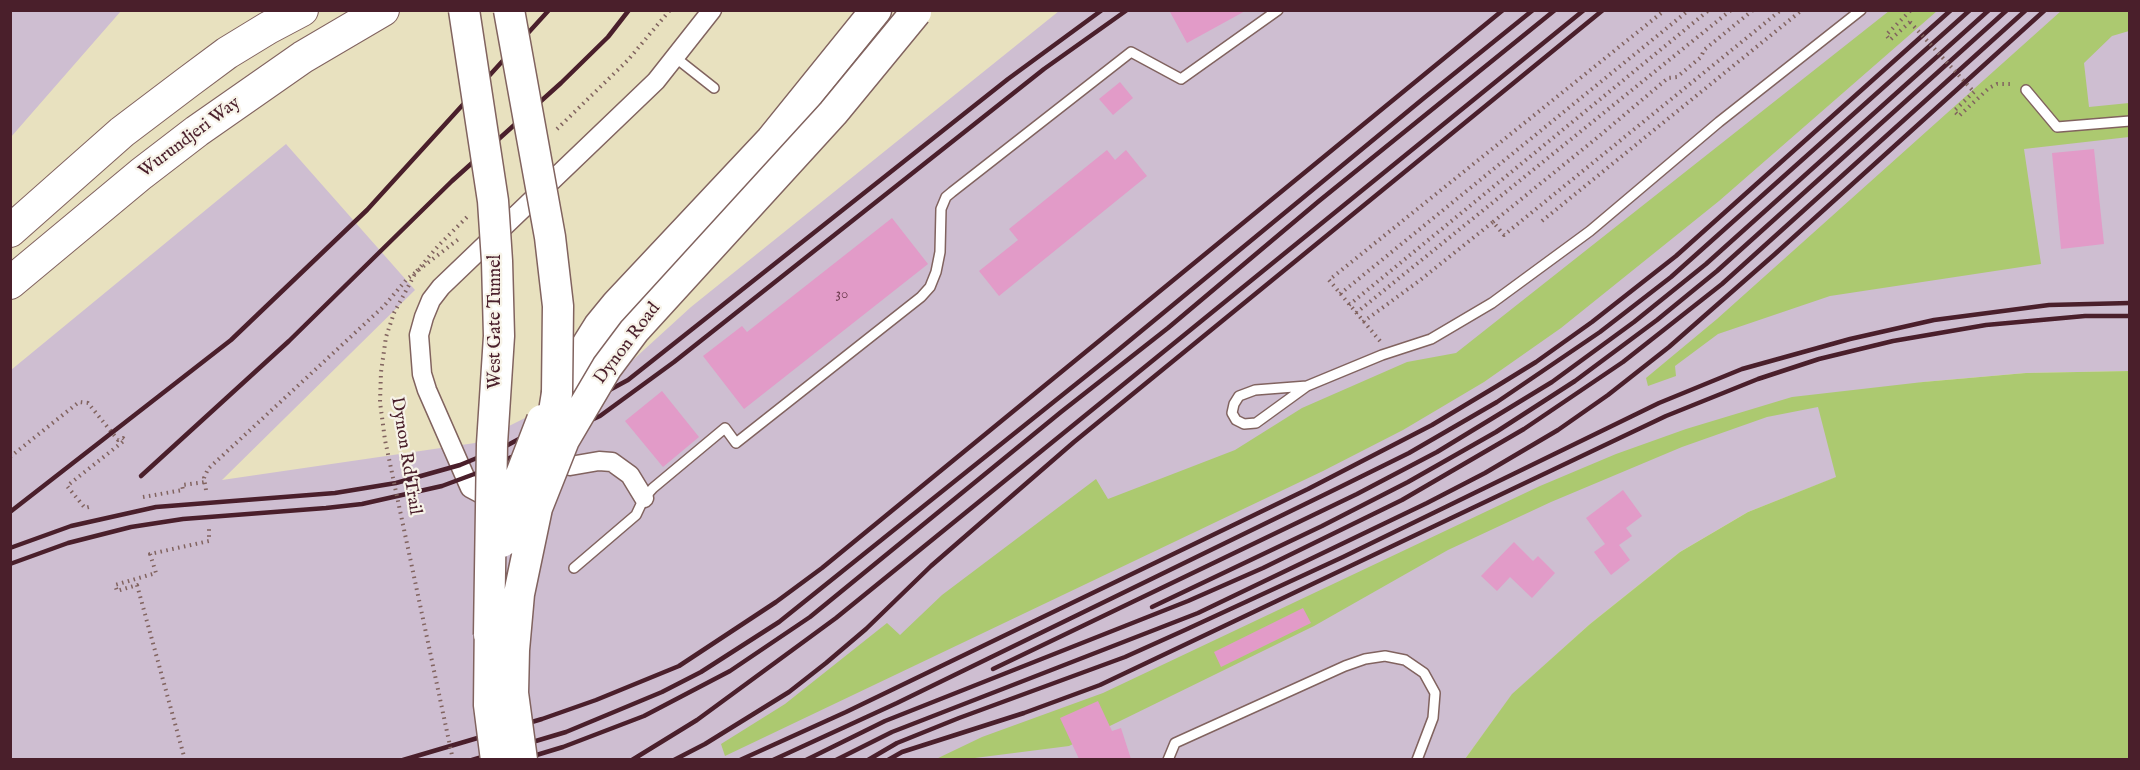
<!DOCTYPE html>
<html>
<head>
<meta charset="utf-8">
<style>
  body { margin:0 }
  #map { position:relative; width:2140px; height:770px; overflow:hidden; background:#e8e1bf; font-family:"IM FELL English",serif }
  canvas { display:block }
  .frame { position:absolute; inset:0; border:12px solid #4a1f2b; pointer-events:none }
</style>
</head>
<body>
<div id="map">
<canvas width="2140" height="770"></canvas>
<div class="frame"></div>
</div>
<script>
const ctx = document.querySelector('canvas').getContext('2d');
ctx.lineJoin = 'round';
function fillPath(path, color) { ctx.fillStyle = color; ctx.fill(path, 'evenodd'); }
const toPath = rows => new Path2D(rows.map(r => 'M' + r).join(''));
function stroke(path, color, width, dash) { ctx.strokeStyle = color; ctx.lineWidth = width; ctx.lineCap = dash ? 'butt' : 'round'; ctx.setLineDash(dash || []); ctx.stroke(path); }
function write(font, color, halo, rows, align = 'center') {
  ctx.font = font + ' "IM FELL English",serif'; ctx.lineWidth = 4.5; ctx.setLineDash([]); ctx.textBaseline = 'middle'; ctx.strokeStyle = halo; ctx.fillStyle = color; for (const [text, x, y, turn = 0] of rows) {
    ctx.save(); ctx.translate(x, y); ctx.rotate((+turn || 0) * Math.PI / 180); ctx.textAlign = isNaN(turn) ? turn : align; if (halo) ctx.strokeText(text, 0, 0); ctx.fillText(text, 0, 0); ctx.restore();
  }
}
const industrial = toPath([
  [11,10,121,11,11,137,10,11],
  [1059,11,2129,11,2129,371,2026,373,1923,382,1819,407,1837,477,1748,512,1680,552,1590,624,1513,694,1465,759,11,760,11,370,286,144,415,290,222,480,475,443,623,369,691,307]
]);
const green = toPath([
  [1889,11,1937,11,1719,201,1561,328,1484,382,1403,430,1323,471,725,756,721,744,785,704,887,623,900,635,942,595,1096,479,1108,499,1235,450,1302,408,1407,362,1456,353],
  [2061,11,2129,11,2129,31,2112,36,2084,63,2089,107,2129,103,2129,137,2024,149,2041,264,1830,296,1718,334,1675,366,1676,376,1648,386,1646,378,1717,319],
  [2129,371,2129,759,1465,759,1512,694,1590,624,1680,552,1748,512,1836,477,1818,407,1767,417,1682,447,1551,502,1448,550,1314,626,1069,746,967,759,934,760,982,737,1103,693,1540,486,1616,454,1686,429,1792,397,1923,382,2026,373]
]);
const building = toPath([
  [1169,10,1247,10,1187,43],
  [1120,82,1133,98,1113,115,1099,99],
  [2094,149,2104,244,2061,249,2052,153],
  [1107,150,1115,160,1126,150,1147,176,999,296,979,271,1018,240,1009,229],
  [892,218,928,264,744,409,703,356,742,326,747,332],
  [662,391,699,437,663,467,625,421],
  [1623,490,1642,516,1626,528,1632,536,1619,545,1630,560,1611,575,1594,552,1605,544,1586,518],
  [1514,542,1533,561,1538,556,1555,573,1532,598,1510,577,1497,591,1481,576],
  [1303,608,1311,623,1221,667,1214,652],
  [1098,701,1112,731,1121,728,1131,759,1079,759,1060,718]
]);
const path = toPath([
  [1910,22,1890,40,1886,35,1911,10],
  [1974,92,1954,111,1959,116,1989,88,1997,84,2014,84],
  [1542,221,1802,10],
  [1493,222,1598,137,1668,78,1677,77,1701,57,1704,50,1753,10],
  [1340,294,1689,10],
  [1349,305,1709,10],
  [1356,313,1731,10],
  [1363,322,1419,281,1493,222,1504,235,1781,10],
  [1380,341,1329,280,1665,10],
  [10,457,79,402,88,403,118,440,123,438,125,440,67,486,85,508,93,506],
  [206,490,204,478,208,469,384,306,407,279,460,238],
  [143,497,183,490,182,485,205,482],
  [185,760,137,585,117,591,115,585,156,573,150,554,209,541,209,529]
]);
const service = toPath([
  [676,58,714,88],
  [2026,90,2057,127,2130,121],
  [1307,386,1255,390,1239,396,1234,404,1232,413,1236,420,1244,424,1256,423,1307,386,1382,355,1431,339,1492,303,1590,231,1719,122,1861,10],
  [574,568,636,515,644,498,653,488,725,428,736,443,921,297,930,287,936,272,940,252,941,209,946,197,952,192,1131,52,1181,79,1278,10],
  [1168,760,1175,743,1345,666,1365,659,1385,656,1405,660,1424,673,1435,693,1433,718,1417,760]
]);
const minor = toPath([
  [570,466,599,461,612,462,630,475,644,498],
  [485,496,470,488,427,390,422,374,419,335,424,317,431,300,441,287,656,81,712,10]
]);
const primary = toPath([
  [557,393,599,326,617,304,771,140,876,10]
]);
const trunk = toPath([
  [10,231,122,132,188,82,227,53,268,28,302,10],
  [10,283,141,174,197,131,303,57,383,10]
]);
const rail = toPath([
  [141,476,289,341,452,181,561,83,608,37,629,10],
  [10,512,231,340,367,210,549,10],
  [10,548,71,526,156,507,335,493,396,483,460,465,506,446,628,380,1008,79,1102,10],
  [10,564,68,543,131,527,183,519,326,508,362,504,442,486,477,473,600,416,674,362,1044,69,1127,10],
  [1152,607,1322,526,1408,482,1496,432,1575,381,1657,320,1717,271,2007,10],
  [993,669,1357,494,1437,452,1552,382,1634,322,1706,264,1989,10],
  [403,760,542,719,596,700,679,666,776,602,822,568,1503,10],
  [472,760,566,732,662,692,701,672,779,622,1111,356,1424,98,1533,10],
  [520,760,563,747,644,716,730,671,810,617,1061,412,1168,328,1319,201,1555,10],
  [632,760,697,720,836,618,1584,10],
  [674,760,705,744,789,692,826,663,866,629,931,566,1074,442,1603,10],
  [740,760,846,712,1308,489,1432,425,1497,386,1536,362,1592,322,1676,256,1951,10],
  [773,760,897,703,1336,489,1409,453,1497,402,1600,332,1671,277,1970,10],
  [806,760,885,721,1188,601,1263,568,1402,500,1524,429,1623,362,1722,284,2026,10],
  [836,760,892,732,1198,613,1427,503,1485,473,1558,430,1608,395,1669,347,1775,254,2045,10],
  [868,760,897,743,959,718,1125,657,1185,630,1343,557,1659,403,1742,369,1850,339,1934,320,2049,305,2130,303],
  [888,760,902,752,1024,713,1100,685,1666,416,1758,379,1819,359,1893,341,1986,325,2085,316,2130,316]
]);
const pathBridge = toPath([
  [1910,22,1974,92],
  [557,129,628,60,670,10],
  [453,760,385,440,380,402,381,372,386,337,394,313,416,272,438,246,468,216]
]);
const primaryBridge = toPath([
  [464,10,493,201,497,261,499,336,492,444,489,635],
  [509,10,550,237,558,306,557,393,547,455],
  [502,542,515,490,542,420],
  [490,616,489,705,496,760],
  [522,760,513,693,514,650,519,594,537,508,564,440,607,367,634,331,833,113,916,12]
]);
const numberNames = [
  ["30",842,295]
];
const streetNames = [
  ["Wurundjeri Way",190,138,-37],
  ["West Gate Tunnel",496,322,-90],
  ["Dynon Road",628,344,-53],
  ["Dynon Rd Trail",405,456,81]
];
fillPath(industrial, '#cebed1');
fillPath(green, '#acc970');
fillPath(building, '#e29bc8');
stroke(service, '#81635f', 12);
stroke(minor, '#81635f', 21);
stroke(primary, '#81635f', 33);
stroke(trunk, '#81635f', 34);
stroke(path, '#81635f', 4, [1.5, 4.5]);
stroke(service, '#fff', 9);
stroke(minor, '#fff', 18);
stroke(primary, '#fff', 30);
stroke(trunk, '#fff', 32);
stroke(rail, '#4a1f2b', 4.5);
stroke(primaryBridge, '#81635f', 33, []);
stroke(pathBridge, '#81635f', 4, [1.5, 4.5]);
stroke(primaryBridge, '#fff', 30);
write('15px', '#703e52', null, numberNames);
write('18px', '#4a1f2b', '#f7f3e8', streetNames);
</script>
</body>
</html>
